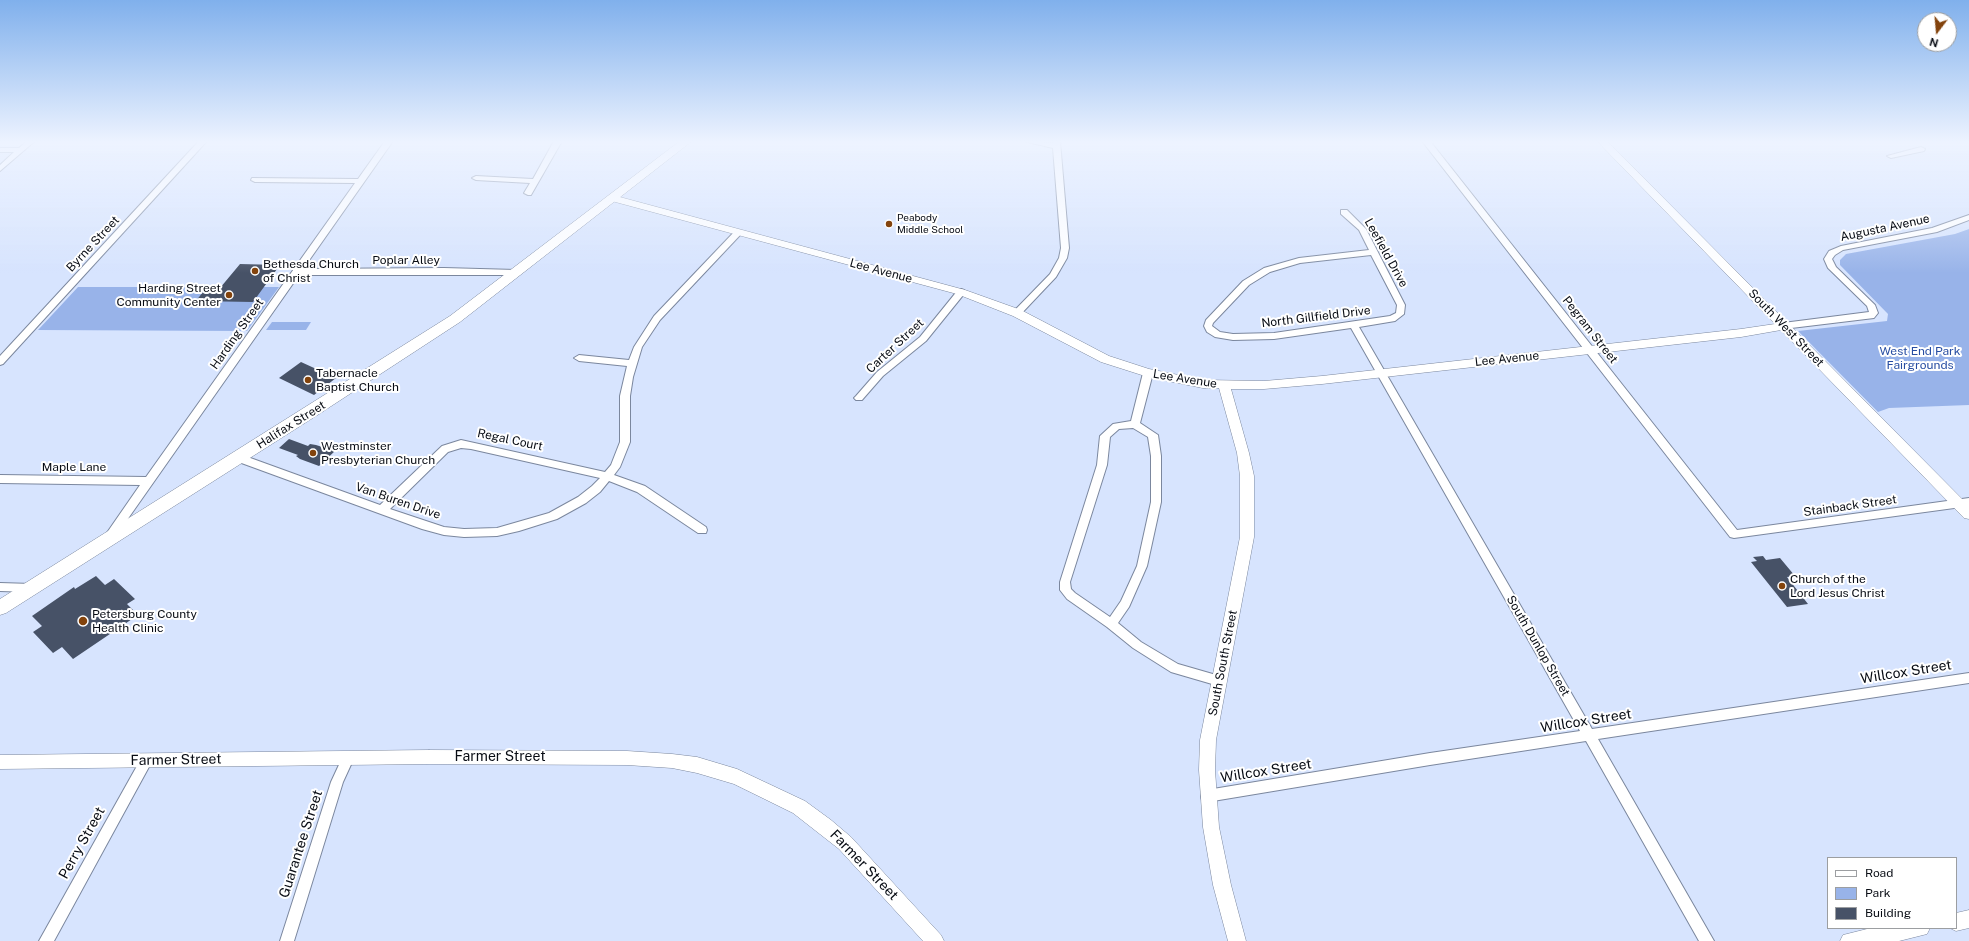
<!DOCTYPE html>
<html>
<head>
<meta charset="utf-8">
<style>
  body { margin:0 }
  #map { position:relative; width:1969px; height:941px; overflow:hidden; background:#d7e4fe; font-family:"Public Sans",sans-serif }
  canvas { display:block }
  .legend { position:absolute; left:1827px; top:857px; width:130px; height:72px; box-sizing:border-box; background:#fff; border:1px solid #9c9ea1; margin:0; padding:5px 7px; list-style:none; font-size:12px; color:#080c14 }
  .legend li { display:flex; align-items:center; gap:8px; height:20px }
  .legend b { width:20px; border:1px solid #9c9ea1 }
  .north { position:absolute; left:1917px; top:12px; width:40px; height:40px; box-sizing:border-box; background:#fff; border:1px solid #9c9ea1; border-radius:50%; rotate:196deg; font-size:11px; font-weight:700; line-height:16px; text-align:center; color:#080c14 }
  .north::after { content:''; display:block; margin:auto; width:14px; height:18px; background:#83430c; clip-path:polygon(50% 0,100% 100%,50% 72%,0 100%) }
</style>
</head>
<body>
<div id="map">
<canvas width="1969" height="941"></canvas>
<ul class="legend">
<li><b style="height:5px;background:#fff"></b>Road</li>
<li><b style="height:11px;background:#98b3e9"></b>Park</li>
<li><b style="height:11px;background:#475267"></b>Building</li>
</ul>
<div class="north">N</div>
</div>
<script>
const ctx = document.querySelector('canvas').getContext('2d');
ctx.lineJoin = 'round';
function fillPath(path, color) { ctx.fillStyle = color; ctx.fill(path, 'evenodd'); }
const toPath = rows => new Path2D(rows.map(r => 'M' + r).join(''));
function stroke(path, color, width, dash) { ctx.strokeStyle = color; ctx.lineWidth = width; ctx.lineCap = dash ? 'butt' : 'round'; ctx.setLineDash(dash || []); ctx.stroke(path); }
function write(font, color, halo, rows, align = 'center') {
  ctx.font = font + ' "Public Sans",sans-serif'; ctx.lineWidth = 4; ctx.setLineDash([]); ctx.textBaseline = 'middle'; ctx.strokeStyle = halo; ctx.fillStyle = color; for (const [text, x, y, turn = 0] of rows) {
    ctx.save(); ctx.translate(x, y); ctx.rotate((+turn || 0) * Math.PI / 180); ctx.textAlign = isNaN(turn) ? turn : align; if (halo) ctx.strokeText(text, 0, 0); ctx.fillText(text, 0, 0); ctx.restore();
  }
}
const green = toPath([
  [1969,229,1969,405,1889,408,1878,412,1798,331,1887,321,1888,314,1840,265,1840,260,1846,254,1955,234],
  [78,287,279,287,247,331,38,330],
  [272,322,311,322,306,330,266,330]
]);
const building = toPath([
  [240,264,280,265,253,302,196,301,206,288,220,288],
  [301,362,336,378,314,395,279,378],
  [289,439,308,446,310,444,316,445,335,451,319,466,300,459,296,456,298,455,279,448],
  [1763,556,1766,560,1780,558,1795,576,1787,577,1808,604,1787,607,1751,562,1757,561,1753,557],
  [96,576,105,585,114,579,135,599,127,604,138,615,73,659,62,647,53,653,33,632,42,626,32,616,74,587,75,589]
]);
const minor = toPath([
  [27,141,35,141,0,171,0,165,14,152,0,152,0,148,19,148,27,141],
  [199,141,207,141,3,364,0,365,0,356,199,141],
  [385,141,393,141,303,269,444,268,516,270,519,271,519,275,299,275,113,540,109,541,105,540,104,537,140,485,0,483,0,475,146,477,355,183,255,182,251,180,252,178,358,179,385,141],
  [554,141,562,141,531,195,528,195,524,193,530,183,476,180,472,178,476,176,533,179,554,141],
  [1023,141,1053,143,1052,141,1060,141,1069,248,1067,258,1056,277,1020,315,1017,316,1014,315,1013,313,1014,311,1050,274,1059,258,1061,248,1053,148,1023,141],
  [1422,141,1430,141,1737,530,1969,498,1969,506,1734,538,1730,537,1422,141],
  [1921,147,1925,149,1924,151,1891,158,1887,156,1921,147],
  [1341,210,1347,210,1366,229,1405,305,1404,314,1395,321,1359,327,1592,729,1969,673,1969,683,1598,739,1714,941,1699,941,1586,741,1430,765,1207,802,1202,800,1201,796,1202,792,1207,790,1430,753,1580,731,1351,328,1274,339,1233,340,1215,337,1207,332,1204,326,1206,320,1243,281,1264,268,1299,258,1369,250,1359,230,1341,214,1341,210],
  [1371,255,1397,305,1396,313,1390,316,1274,333,1233,334,1220,332,1212,326,1213,323,1249,285,1270,272,1300,263,1371,255],
  [1969,215,1969,220,1937,232,1843,250,1835,255,1832,259,1836,267,1875,305,1878,313,1874,318,1783,329,1779,326,1783,323,1869,312,1867,306,1828,268,1824,259,1829,251,1841,246,1932,228,1969,215],
  [736,230,739,230,743,232,660,320,642,347,633,377,630,396,630,442,620,467,614,475,645,486,706,527,707,530,706,533,698,533,637,492,609,481,600,492,586,503,557,519,519,531,497,536,464,537,444,535,422,529,236,461,234,458,239,454,242,455,380,505,442,446,461,440,605,472,611,465,620,442,620,396,627,366,579,361,574,358,579,355,629,360,634,347,654,316,736,230],
  [461,448,471,449,600,478,592,486,578,497,549,513,497,528,464,529,444,527,390,509,448,452,461,448],
  [961,289,964,290,964,294,926,341,883,376,862,400,856,400,854,398,856,396,877,372,920,337,958,290,961,289],
  [1148,370,1153,373,1140,423,1158,435,1161,456,1161,502,1147,566,1129,607,1118,623,1141,642,1178,664,1223,677,1225,681,1223,685,1219,686,1171,672,1133,648,1107,627,1067,599,1060,590,1060,582,1097,465,1100,436,1113,424,1131,421,1143,373,1148,370],
  [1133,428,1148,437,1151,456,1151,502,1137,566,1121,601,1110,617,1075,593,1071,589,1070,582,1107,465,1110,437,1119,429,1133,428],
  [0,583,32,584,36,585,37,588,36,591,32,592,0,591,0,583],
  [348,752,352,754,354,758,343,782,294,941,280,941,331,782,344,754,348,752],
  [146,755,150,757,152,761,150,765,54,941,39,941,142,757,146,755]
]);
const tertiary = toPath([
  [1597,141,1607,141,1969,506,1969,519,1964,518,1781,330,1741,337,1322,384,1264,389,1231,389,1249,453,1254,476,1254,537,1216,740,1215,770,1219,827,1231,885,1246,941,1228,941,1213,885,1203,827,1199,770,1200,740,1240,537,1240,476,1237,453,1219,388,1203,388,1148,377,1101,362,1013,316,957,294,608,200,607,198,612,195,616,196,965,290,1021,310,1109,356,1149,369,1203,380,1264,381,1322,376,1741,329,1775,324,1597,141],
  [429,750,627,751,672,754,697,757,737,769,805,801,831,820,851,837,941,935,944,941,923,941,839,849,793,813,734,784,697,773,672,768,627,765,429,764,0,769,0,755,429,750],
  [1969,910,1969,928,1956,931,1950,928,1956,928,1956,913,1969,910],
  [1871,928,1930,928,1927,934,1899,941,1840,941,1843,935,1871,928]
]);
const secondary = toPath([
  [680,141,692,141,460,322,319,414,6,613,0,615,0,599,450,316,680,141]
]);
const markers = [
  [889,224,4,"#83430c"],
  [255,271,4,"#83430c"],
  [229,295,4,"#83430c"],
  [308,380,4,"#83430c"],
  [313,453,4,"#83430c"],
  [1782,586,4,"#83430c"],
  [83,621,5,"#83430c"]
];
const farPoinames = [
  ["Peabody",897,218],
  ["Middle School",897,230]
];
const streetNames = [
  ["Augusta Avenue",1885,228,-12],
  ["Byrne Street",93,244,-47],
  ["Leefield Drive",1386,253,61],
  ["Poplar Alley",406,260],
  ["Lee Avenue",881,271,15],
  ["North Gillfield Drive",1316,317,-7],
  ["South West Street",1786,328,46],
  ["Pegram Street",1590,330,52],
  ["Harding Street",237,334,-55],
  ["Carter Street",895,346,-43],
  ["Lee Avenue",1507,359,-6],
  ["Lee Avenue",1185,379,9],
  ["Halifax Street",291,425,-32],
  ["Regal Court",510,440,12],
  ["Maple Lane",74,467],
  ["Van Buren Drive",398,501,19],
  ["Stainback Street",1850,506,-8],
  ["South Dunlop Street",1538,646,60],
  ["South South Street",1223,663,-79]
];
const poiNames = [
  ["Bethesda Church",263,264],
  ["of Christ",263,278],
  ["Harding Street",221,288,"right"],
  ["Community Center",221,302,"right"],
  ["Tabernacle",316,373],
  ["Baptist Church",316,387],
  ["Westminster",321,446],
  ["Presbyterian Church",321,460],
  ["Church of the",1790,579],
  ["Lord Jesus Christ",1790,593],
  ["Petersburg County",92,614],
  ["Health Clinic",92,628]
];
const parkNames = [
  ["West End Park",1920,351],
  ["Fairgrounds",1920,365]
];
const nearStreetnames = [
  ["Willcox Street",1906,672,-9],
  ["Willcox Street",1586,721,-9],
  ["Farmer Street",500,757],
  ["Farmer Street",176,760,-1],
  ["Willcox Street",1266,771,-9],
  ["Perry Street",82,843,-61],
  ["Guarantee Street",301,844,-72],
  ["Farmer Street",864,865,46]
];
fillPath(green, '#98b3e9');
fillPath(building, '#475267');
stroke(minor, '#7b879e', 2);
stroke(tertiary, '#7b879e', 1);
stroke(secondary, '#7b879e', 1);
fillPath(minor, '#fff');
fillPath(tertiary, '#fff');
fillPath(secondary, '#fff');
const sky = ctx.createLinearGradient(0, 0, 0, 273);
sky.addColorStop(0, '#80b0ec');
sky.addColorStop(0.52, '#edf3ff');
sky.addColorStop(1, '#edf3ff00');
ctx.fillStyle = sky;
ctx.fillRect(0, 0, 1969, 273);
for (const [x, y, r, color] of markers) { const dot = new Path2D(); dot.arc(x, y, r, 0, 2 * Math.PI); ctx.fillStyle = color; ctx.fill(dot); stroke(dot, '#fff', 1.5); }
write('10px', '#080c14', '#fff', farPoinames, 'left');
write('12px', '#080c14', '#fff', streetNames);
write('12px', '#080c14', '#fff', poiNames, 'left');
write('12px', '#274da2', '#fff', parkNames);
write('14px', '#080c14', '#fff', nearStreetnames);
</script>
</body>
</html>
